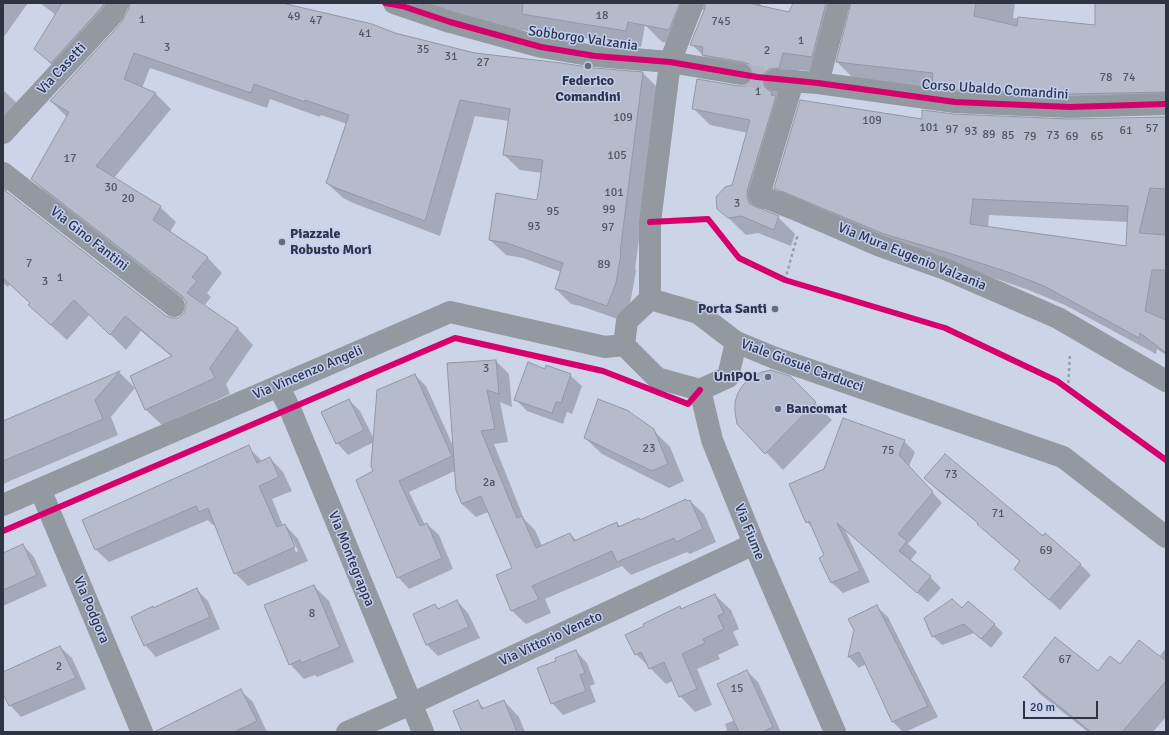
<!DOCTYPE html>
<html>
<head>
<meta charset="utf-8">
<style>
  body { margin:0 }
  #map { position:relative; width:1169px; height:735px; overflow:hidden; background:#ccd4e8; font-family:Signika,sans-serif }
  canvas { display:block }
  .frame { position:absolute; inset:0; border:4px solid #2f3443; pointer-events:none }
  .scale { position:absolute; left:1023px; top:701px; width:75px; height:18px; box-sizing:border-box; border:2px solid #2f3443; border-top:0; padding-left:5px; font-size:12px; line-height:14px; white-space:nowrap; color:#2f3443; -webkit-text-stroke:3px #c1cff3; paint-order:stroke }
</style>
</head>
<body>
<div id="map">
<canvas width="1169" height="735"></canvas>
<div class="frame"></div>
<div class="scale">20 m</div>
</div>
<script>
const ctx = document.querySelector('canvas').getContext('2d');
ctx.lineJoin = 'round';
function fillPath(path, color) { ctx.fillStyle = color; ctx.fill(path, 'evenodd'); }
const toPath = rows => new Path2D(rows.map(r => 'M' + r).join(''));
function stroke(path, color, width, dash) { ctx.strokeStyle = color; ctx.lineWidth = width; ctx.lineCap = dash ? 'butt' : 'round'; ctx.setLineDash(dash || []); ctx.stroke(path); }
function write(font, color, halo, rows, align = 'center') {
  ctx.font = font + ' Signika,sans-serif'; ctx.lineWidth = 3; ctx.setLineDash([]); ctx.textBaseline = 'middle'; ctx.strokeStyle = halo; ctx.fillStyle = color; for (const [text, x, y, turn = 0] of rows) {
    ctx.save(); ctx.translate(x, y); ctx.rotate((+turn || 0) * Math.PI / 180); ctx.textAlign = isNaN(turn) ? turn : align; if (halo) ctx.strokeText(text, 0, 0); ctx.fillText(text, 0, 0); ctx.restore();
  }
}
const shadow = toPath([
  [3,3,28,3,3,38],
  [40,3,279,3,475,54,594,69,643,73,659,89,635,269,636,270,631,299,623,321,581,306,571,304,556,289,561,272,523,258,506,255,490,240,538,201,542,173,520,170,504,155,509,121,475,116,440,236,353,203,343,198,327,183,347,124,321,115,320,117,270,99,267,108,150,68,142,88,156,94,171,109,114,178,160,207,176,222,170,232,207,257,222,273,207,293,211,297,204,306,238,329,253,345,226,384,230,394,162,425,146,410,131,376,172,357,141,331,126,350,90,314,67,340,45,320,31,304,10,284,8,287,3,283,3,182,7,186,7,193,166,317,173,319,179,318,184,315,187,307,187,302,48,195,32,179,67,117,51,101,123,23,131,7,126,9,67,78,51,64,35,49,56,15],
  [426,3,759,3,763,7,789,13,794,3,1015,3,1013,18,1096,26,1096,3,1166,3,1166,109,950,103,935,88,854,79,837,62,851,9,847,11,829,73,799,70,795,84,792,114,764,209,763,211,778,217,795,234,791,246,758,233,746,235,718,208,733,186,748,133,710,125,693,108,739,87,745,87,752,82,754,77,720,71,691,44,705,9,702,10,686,46,662,42,645,25,641,47,570,36,550,34,484,25],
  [3,90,20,106,3,125],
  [954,115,1070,120,1166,117,1166,355,1157,349,1156,354,1065,305,1026,289,970,270,792,204,775,187,922,120],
  [989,215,1128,222,1126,247,988,227],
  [496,361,509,374,512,407,500,402,508,442,494,444,524,519,535,530,542,546,570,534,577,541,617,523,620,527,690,501,704,514,716,542,690,554,687,552,631,575,622,566,545,599,551,613,526,624,512,611,497,575,513,568,488,512,476,517,462,504,456,490,455,471,409,492,425,525,427,524,439,535,453,569,409,589,398,577,374,472,374,442,348,455,337,443,349,400,360,411,374,439,415,375,426,386,454,448],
  [545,370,570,375,582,386,572,414,567,412,563,424,527,411,515,399],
  [119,372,135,388,111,417,118,435,3,484,3,422],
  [789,377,832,420,783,470,738,423],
  [653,430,670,447,684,481,669,488,602,454,585,438],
  [904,441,915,452,909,466,942,503,908,544,917,552,910,561,930,577,941,588,928,602,845,530,870,582,843,593,832,583,820,559,825,556,813,528,807,522],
  [248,447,263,462,270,458,283,472,292,491,272,499,283,526,285,525,298,539,308,561,248,586,235,573,216,524,213,525,208,520,109,562,95,549],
  [291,540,293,540,298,551,296,552],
  [926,478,1043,537,1080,564,1091,575,1060,610,1026,579,1021,562,989,534,979,524,936,489],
  [23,545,34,557,47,586,3,606,3,554],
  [314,586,329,601,354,662,317,677,315,675,304,679,290,664],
  [196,589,208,601,220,629,156,657,145,645,153,608,154,608],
  [715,595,731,610,739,629,733,632,739,645,718,655,720,659,697,669,712,705,695,712,680,696,673,681,666,684,636,654,680,608,682,610],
  [457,601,468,613,480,638,438,656,427,645,414,615,435,605,439,609],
  [877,607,888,617,938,717,905,732,903,732,893,722,866,664,859,668,849,657,855,630],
  [962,609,994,624,1003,633,991,648,974,633,942,645,933,636],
  [60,647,72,658,86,689,21,717,10,705,3,691,3,673],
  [1166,648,1166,717,1153,732,1088,732,1040,694,1024,677,1099,673,1120,665,1159,657],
  [576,651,587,663,595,684,590,686,596,702,563,715,552,703,558,662],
  [747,671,758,682,781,732,723,732,727,730,725,724,735,720],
  [241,691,253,702,267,732,182,732],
  [504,701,519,717,525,732,463,732,478,702,485,709]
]);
const building = toPath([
  [62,3,104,3,102,7,51,63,34,49,62,3],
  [130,3,282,3,372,24,395,33,475,53,561,63,594,68,643,72,620,253,621,253,616,283,607,306,564,291,555,289,563,263,507,243,489,240,496,193,537,200,543,160,503,155,510,109,460,100,425,221,336,188,326,183,349,115,305,100,305,102,254,84,251,93,134,53,124,79,156,93,96,166,161,206,153,220,208,257,192,277,197,281,187,293,238,328,210,368,215,378,145,410,130,376,172,356,125,316,110,335,74,300,51,325,28,305,30,303,3,278,3,189,166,316,172,318,178,318,184,313,186,308,186,302,182,296,31,179,69,112,50,101,122,22,129,8,130,3],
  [523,3,680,3,669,30,628,22,626,31,522,14,523,3],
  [705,3,748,3,789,12,793,3,826,3,812,57,783,53,779,68,769,69,764,73,763,79,764,86,768,90,772,92,771,95,776,96,747,191,747,197,749,203,754,206,779,216,774,230,741,216,728,218,717,209,716,197,725,187,732,185,750,120,692,109,697,79,739,86,745,86,750,82,753,76,753,69,749,64,743,62,702,55,703,47,690,45,705,8,705,3],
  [851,3,976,3,974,16,1017,26,1018,17,1095,25,1095,3,1166,3,1166,92,1070,94,956,90,932,86,933,73,836,62,851,3],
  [800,100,922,119,922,110,954,114,1069,119,1166,117,1166,189,1150,188,1139,233,1166,235,1166,270,1152,270,1145,311,1166,320,1166,353,1140,333,1139,338,1044,286,1008,272,952,254,884,234,774,188,800,100],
  [973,199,1128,206,1126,246,970,224,973,199],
  [496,360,499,394,487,390,495,429,481,431,517,518,522,516,536,548,570,533,574,541,617,522,618,527,639,518,640,520,686,499,687,501,690,500,703,529,676,542,674,538,617,562,612,551,532,586,539,599,511,611,496,575,512,568,481,496,462,504,456,490,447,363,496,360],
  [528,362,545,369,546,365,571,374,561,403,556,402,552,413,514,400,528,362],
  [771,370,790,376,816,402,765,454,737,424,735,412,735,402,738,393,743,385,751,377,762,372,771,370],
  [120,371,95,400,103,419,3,461,3,421,120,371],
  [415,374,452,456,399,481,420,526,427,523,442,558,397,578,356,480,373,471,371,466,377,390,415,374],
  [349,399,364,430,336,444,321,412,349,399],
  [598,399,629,411,631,413,654,429,668,464,652,471,584,438,598,399],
  [843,418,905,440,899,455,933,492,898,534,907,541,899,551,931,576,917,593,837,523,860,571,831,583,819,558,824,555,809,521,806,523,789,484,824,469,843,418],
  [249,445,257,463,270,457,279,477,259,486,277,527,285,524,295,547,234,574,208,508,199,512,196,506,95,550,82,520,249,445],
  [945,454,1043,536,1045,533,1081,564,1049,600,1014,569,1020,561,977,524,978,523,924,478,945,454],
  [23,544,37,575,3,590,3,553,23,544],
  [314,585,340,647,301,663,300,660,289,665,264,605,314,585],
  [197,588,210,617,144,646,131,617,153,606,153,608,197,588],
  [715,594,724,613,718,616,724,629,703,639,705,643,682,654,697,689,679,697,664,662,649,669,641,652,635,655,625,635,644,626,643,624,680,606,681,609,715,594],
  [952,599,962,608,968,601,995,624,981,639,964,624,932,637,924,618,952,599],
  [457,600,469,627,426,645,413,614,435,604,438,609,457,600],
  [877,605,928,706,892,722,876,687,859,652,848,657,854,630,848,619,877,605],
  [1055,637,1098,671,1110,656,1120,664,1139,640,1166,661,1166,681,1122,732,1091,732,1023,677,1055,637],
  [60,646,76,678,9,706,3,694,3,672,60,646],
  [576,650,585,673,580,675,586,691,551,704,537,668,556,661,555,658,576,650],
  [747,670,773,727,762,732,739,732,717,684,747,670],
  [241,689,257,721,234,732,154,732,241,689],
  [478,700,482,709,504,700,517,732,462,732,453,711,478,700]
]);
const minorTunnel = toPath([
  [741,74,775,80]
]);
const path = toPath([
  [785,280,797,237,796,237],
  [1068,389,1070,353]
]);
const minor = toPath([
  [394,3,450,22,541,47,595,56,670,62,741,74],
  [775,80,818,83,955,102,1070,107,1166,104],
  [793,81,759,195,794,209,880,246,945,269,1058,318,1166,381],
  [818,83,839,3],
  [3,133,113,14,118,3],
  [3,173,174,306],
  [650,299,698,313,736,342,775,358,1063,457,1166,537],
  [650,299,650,222,670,62,693,3],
  [624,345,657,378,700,390],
  [624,345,627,321,650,299],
  [278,386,290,409,423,732],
  [700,390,712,440,754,544,835,732],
  [700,390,728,377,736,342],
  [40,489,142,732],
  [3,505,450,312,605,347,624,345],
  [347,732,411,704,754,544]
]);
const cycleway = toPath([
  [385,3,402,6,450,22,541,47,595,56,670,62,757,77,818,83,955,102,1070,107,1166,104],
  [650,222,708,219,739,258,785,280,945,328,1057,381,1166,460],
  [3,531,455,338,603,371,688,404,700,390]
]);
const markers = [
  [588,66,4,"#666c7d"],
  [282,242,4,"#666c7d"],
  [775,309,4,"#666c7d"],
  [768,377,4,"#666c7d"],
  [778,409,4,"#666c7d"]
];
const numberNames = [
  ["18",602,16],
  ["49",294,17],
  ["1",142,20],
  ["47",316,21],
  ["745",721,22],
  ["41",365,34],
  ["1",801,41],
  ["3",167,48],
  ["35",423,50],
  ["2",767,51],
  ["31",451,57],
  ["27",483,63],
  ["78",1106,78],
  ["74",1129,78],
  ["1",758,92],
  ["109",623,118],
  ["109",872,121],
  ["101",929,128],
  ["57",1152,129],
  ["97",952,130],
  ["61",1126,131],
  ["93",971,132],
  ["89",989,135],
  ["85",1008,136],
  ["73",1053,136],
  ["79",1030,137],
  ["69",1072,137],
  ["65",1097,137],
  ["105",617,156],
  ["17",70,159],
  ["30",111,188],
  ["101",614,193],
  ["20",128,199],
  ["3",737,204],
  ["99",609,210],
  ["95",553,212],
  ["93",534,227],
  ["97",608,228],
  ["7",29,264],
  ["89",604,265],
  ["1",60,278],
  ["3",45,282],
  ["3",486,369],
  ["23",649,449],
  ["75",888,451],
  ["73",951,475],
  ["2a",489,483],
  ["71",998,514],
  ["69",1046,551],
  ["8",312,614],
  ["67",1065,660],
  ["2",59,667],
  ["15",737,689]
];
const streetNames = [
  ["Sobborgo Valzania",583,39,8],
  ["Via Casetti",62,69,-47],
  ["Corso Ubaldo Comandini",995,90,4],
  ["Via Gino Fantini",89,239,38],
  ["Via Mura Eugenio Valzania",912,257,22],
  ["Viale Giosuè Carducci",802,366,20],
  ["Via Vincenzo Angeli",308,373,-23],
  ["Via Fiume",749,532,68],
  ["Via Montegrappa",351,559,68],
  ["Via Podgora",91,610,67],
  ["Via Vittorio Veneto",551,639,-25]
];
const poiNames = [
  ["Federico",588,81,"center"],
  ["Comandini",588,97,"center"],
  ["Piazzale",290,234],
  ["Robusto Mori",290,250],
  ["Porta Santi",767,309,"right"],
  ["UniPOL",760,377,"right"],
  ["Bancomat",786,409]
];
fillPath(shadow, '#0003');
fillPath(building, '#b5bbca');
stroke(building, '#9197a6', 1);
stroke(minorTunnel, '#adb4c7', 22, [22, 11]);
stroke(path, '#979ea7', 2.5, [3, 3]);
stroke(minor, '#9299a1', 22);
stroke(cycleway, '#d6006c', 6);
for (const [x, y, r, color] of markers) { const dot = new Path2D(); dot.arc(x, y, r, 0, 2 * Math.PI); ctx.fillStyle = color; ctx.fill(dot); stroke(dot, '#c1cff3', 1.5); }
write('12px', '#505665', null, numberNames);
write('14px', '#2f3443', '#c1cff3', streetNames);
write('bold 14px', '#2f3443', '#c1cff3', poiNames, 'left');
</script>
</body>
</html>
